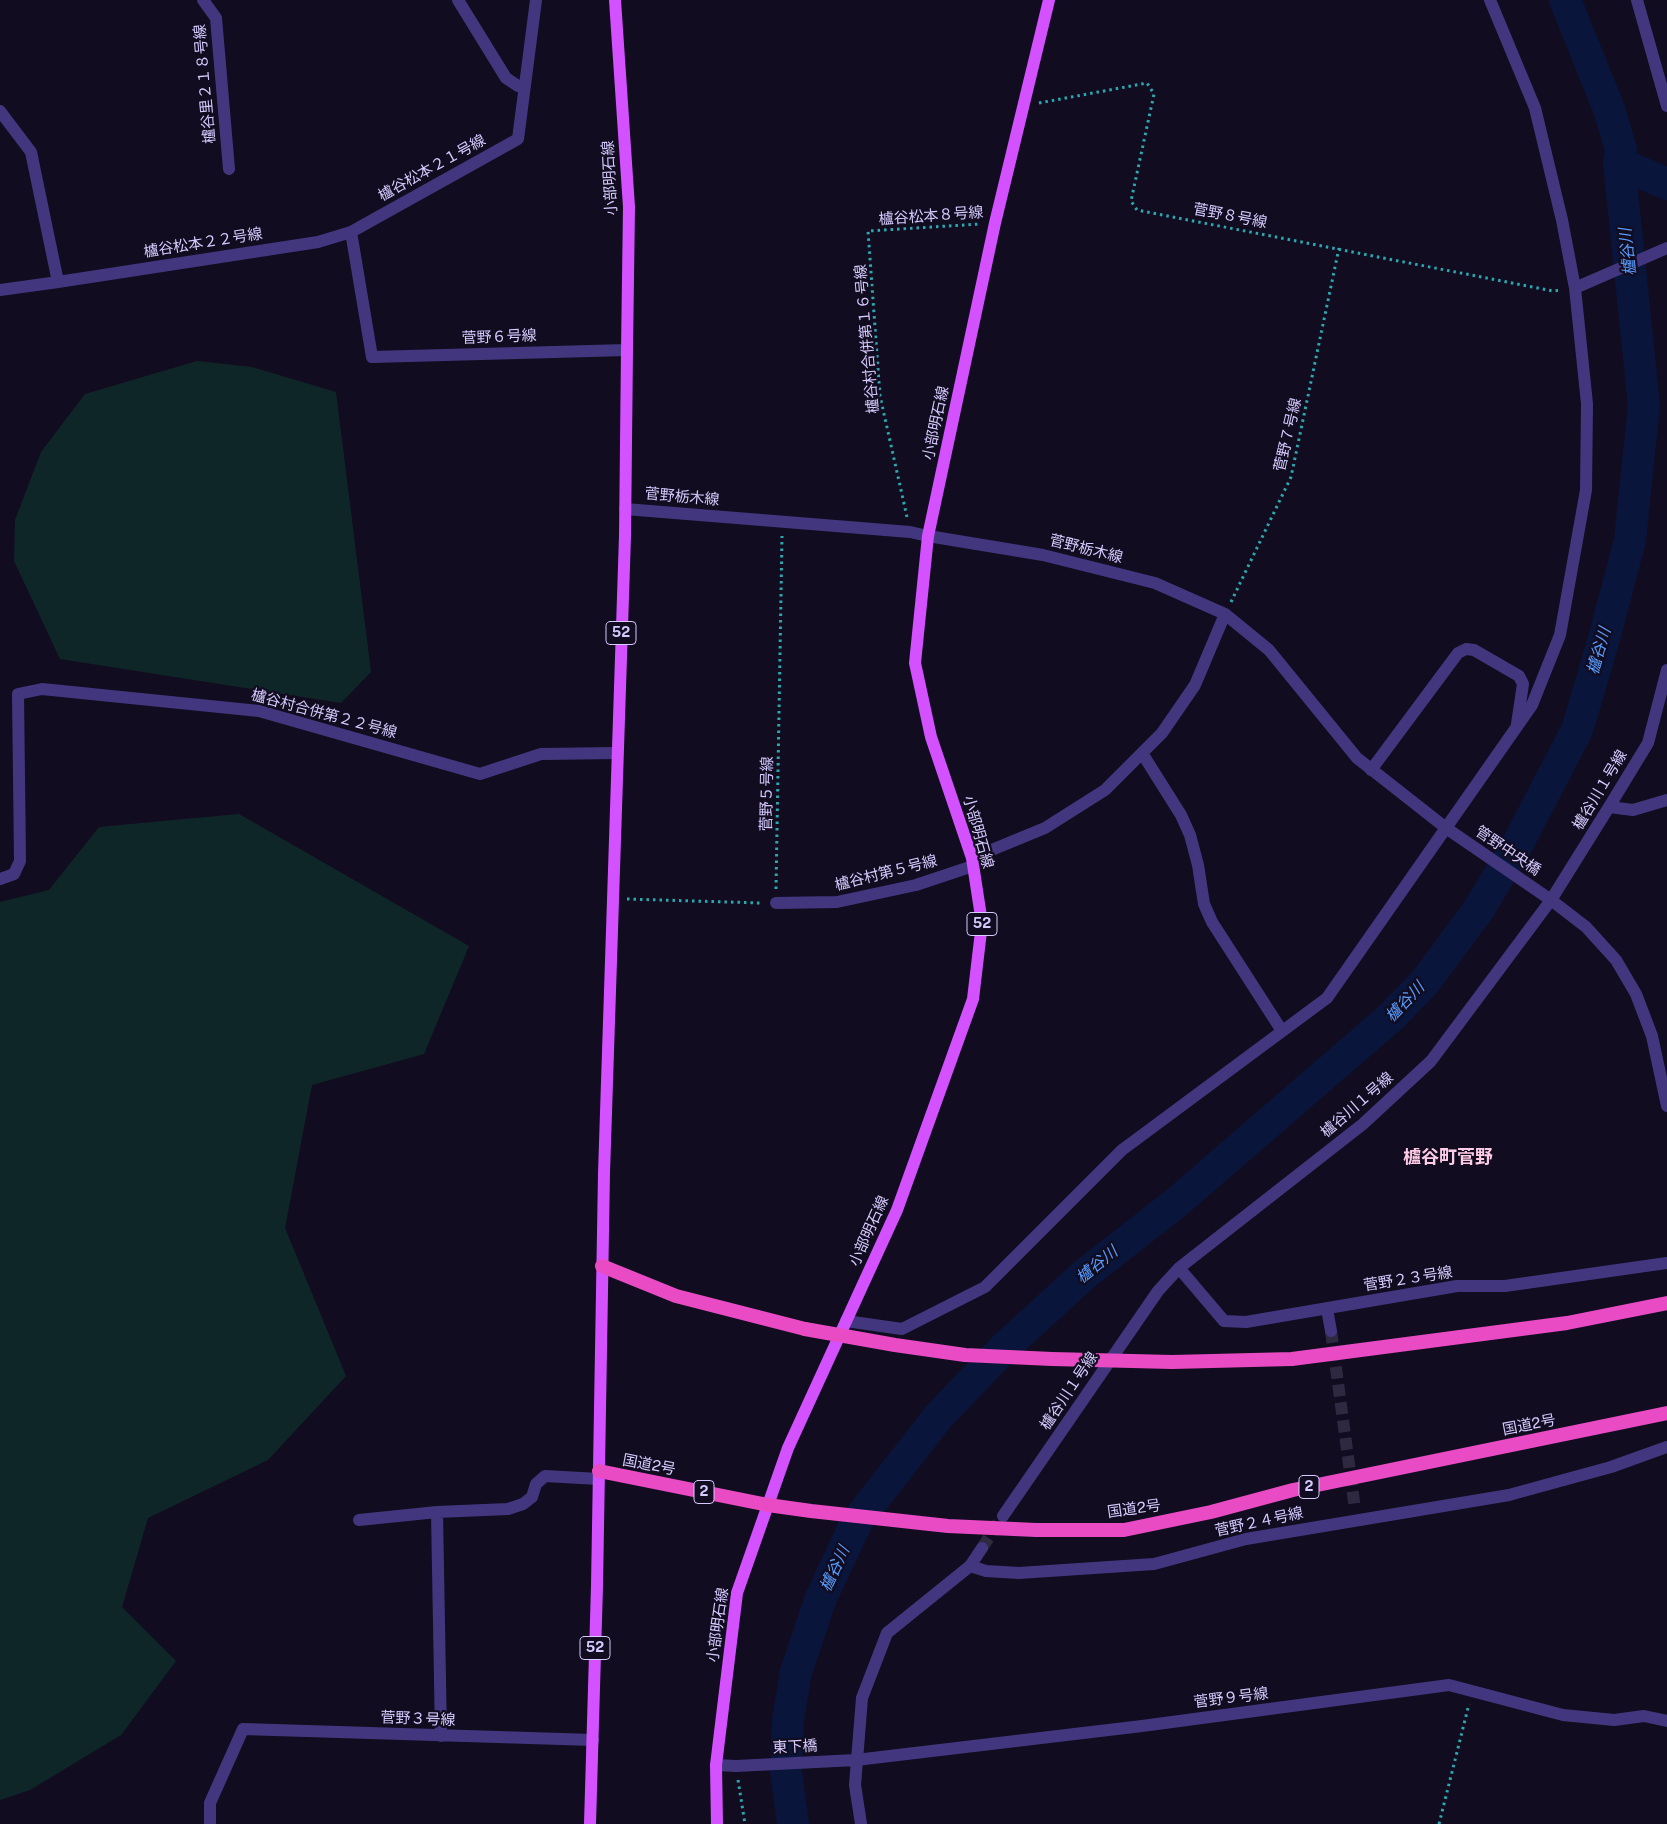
<!DOCTYPE html>
<html>
<head>
<meta charset="utf-8">
<style>
  body { margin:0 }
  canvas { display:block; background:#110c1f }
</style>
</head>
<body>
<canvas width="1667" height="1824"></canvas>
<script>
const ctx = document.querySelector('canvas').getContext('2d');
ctx.lineJoin = 'round';
function fillPath(path, color) { ctx.fillStyle = color; ctx.fill(path, 'evenodd'); }
const toPath = rows => new Path2D(rows.map(r => 'M' + r).join(''));
function stroke(path, color, width, dash) { ctx.strokeStyle = color; ctx.lineWidth = width; ctx.lineCap = dash ? 'butt' : 'round'; ctx.setLineDash(dash || []); ctx.stroke(path); }
function write(font, color, halo, rows, align = 'center') {
  ctx.font = font + ' "Public Sans","Noto Sans JP",sans-serif'; ctx.lineWidth = 4.5; ctx.setLineDash([]); ctx.textBaseline = 'middle'; ctx.strokeStyle = halo; ctx.fillStyle = color; for (const [text, x, y, turn = 0] of rows) {
    ctx.save(); ctx.translate(x, y); ctx.rotate((+turn || 0) * Math.PI / 180); ctx.textAlign = isNaN(turn) ? turn : align; if (halo) ctx.strokeText(text, 0, 0); ctx.fillText(text, 0, 0); ctx.restore();
  }
}
const green = toPath([
  [197,361,252,367,336,392,371,672,341,703,60,659,14,561,15,520,41,452,85,394],
  [239,814,469,946,424,1054,312,1085,285,1228,346,1376,268,1460,148,1518,122,1607,176,1661,121,1735,30,1790,0,1800,0,902,49,890,99,827]
]);
const river = toPath([
  [1619,163,1667,184],
  [793,1824,786,1771,788,1720,796,1672,821,1598,857,1521,938,1417,1004,1348,1085,1274,1177,1202,1391,1017,1425,982,1479,909,1516,847,1577,730,1604,639,1630,540,1644,405,1619,163,1621,150,1609,109,1565,0]
]);
const minorTunnel = toPath([
  [1331,1331,1355,1509],
  [982,1548,1000,1520]
]);
const path = toPath([
  [1039,103,1147,83,1154,94,1131,201,1137,210,1553,291,1561,290],
  [907,517,880,396,868,231,980,224],
  [1231,602,1291,477,1339,248],
  [776,889,782,536],
  [627,899,761,903],
  [738,1780,745,1824],
  [1439,1824,1469,1704]
]);
const minor = toPath([
  [203,0,216,18,229,169],
  [458,0,506,78,518,86,525,86],
  [1637,0,1667,106],
  [0,111,31,152,58,282,0,290],
  [351,232,372,357,627,350],
  [58,282,318,242,351,232,518,139,536,0],
  [1575,288,1667,248],
  [625,509,910,532,928,536,1043,555,1155,583,1225,614,1269,650,1357,758,1446,828,1551,900,1586,927,1616,960,1636,994,1652,1036,1667,1106],
  [1142,753,1181,815,1190,835,1198,865,1204,904,1212,922,1282,1031],
  [1371,770,1458,653,1466,649,1474,650,1519,676,1523,684,1517,724],
  [1609,807,1633,810,1667,800],
  [972,858,1045,828,1105,790,1162,733,1195,685,1225,614],
  [0,879,14,874,20,861,18,694,42,689,259,711,480,774,541,754,617,753],
  [776,903,837,902,916,885,973,866],
  [1179,1268,1224,1321,1246,1322,1457,1286,1505,1286,1667,1263],
  [1327,1309,1331,1331],
  [846,1321,902,1329,985,1287,1122,1150,1327,998,1532,705,1560,635,1586,490,1587,404,1575,288,1562,220,1535,108,1490,0],
  [437,1512,441,1736],
  [1003,1516,1158,1291,1179,1268,1363,1124,1431,1061,1551,900,1609,807,1648,743,1667,670],
  [359,1520,437,1512,508,1509,523,1504,532,1497,536,1484,545,1476,599,1479],
  [970,1566,986,1571,1019,1573,1154,1564,1246,1539,1509,1495,1611,1467,1667,1447],
  [716,1765,736,1766,856,1760,1142,1726,1449,1685,1563,1715,1614,1720,1644,1716,1667,1721],
  [210,1824,210,1803,243,1729,593,1740],
  [861,1824,855,1785,862,1698,887,1633,970,1566,982,1548]
]);
const primary = toPath([
  [590,1824,597,1586,604,1173,625,536,627,350,629,207,615,0],
  [717,1824,716,1765,737,1593,788,1448,897,1210,973,999,982,923,972,858,931,737,915,663,928,536,995,223,1049,0]
]);
const trunk = toPath([
  [602,1266,676,1296,805,1329],
  [1172,1362,1292,1359,1567,1323,1667,1303],
  [599,1471,768,1505,811,1511,948,1526,1036,1530,1124,1530,1211,1512,1293,1490,1667,1413]
]);
const trunkBridge = toPath([
  [805,1329,895,1345,965,1355,1052,1359,1172,1362]
]);
const shields = [
  [621,633,30],
  [982,924,30],
  [1309,1487,20],
  [704,1492,20],
  [595,1648,30]
];
const shieldNames = [
  ["52",621,633],
  ["52",982,924],
  ["2",1309,1487],
  ["2",704,1492],
  ["52",595,1648]
];
const streetNames = [
  ["櫨谷里２１８号線",205,84,-95],
  ["櫨谷松本２１号線",432,168,-29],
  ["小部明石線",610,178,-93],
  ["櫨谷松本８号線",931,216,-4],
  ["菅野８号線",1230,216,11],
  ["櫨谷松本２２号線",203,243,-9],
  ["菅野６号線",499,337,-2],
  ["櫨谷村合併第１６号線",867,339,-95],
  ["小部明石線",936,423,-78],
  ["菅野７号線",1288,435,-77],
  ["菅野栃木線",682,497,5],
  ["菅野栃木線",1086,549,14],
  ["櫨谷村合併第２２号線",324,714,15],
  ["櫨谷川１号線",1600,790,-59],
  ["菅野５号線",767,794,-89],
  ["小部明石線",978,832,74],
  ["管野中央橋",1508,851,34],
  ["櫨谷村第５号線",886,873,-14],
  ["櫨谷川１号線",1357,1105,-41],
  ["小部明石線",869,1231,-66],
  ["菅野２３号線",1408,1279,-9],
  ["櫨谷川１号線",1069,1391,-56],
  ["国道2号",1529,1425,-11],
  ["国道2号",649,1465,11],
  ["国道2号",1134,1509,-8],
  ["菅野２４号線",1259,1522,-12],
  ["小部明石線",718,1625,-82],
  ["菅野９号線",1231,1698,-7],
  ["菅野３号線",418,1719,2],
  ["東下橋",795,1747,-3]
];
const waterNames = [
  ["櫨谷川",1628,252,-96],
  ["櫨谷川",1599,651,-74],
  ["櫨谷川",1405,1002,-46],
  ["櫨谷川",1097,1265,-39],
  ["櫨谷川",835,1569,-65]
];
const quarterNames = [
  ["櫨谷町菅野",1448,1157]
];
fillPath(green, '#0f2629');
stroke(river, '#09153b', 32);
stroke(minorTunnel, '#2f2841', 12, [12, 6]);
stroke(path, '#2ca8b0', 3, [2.5, 4]);
stroke(minor, '#42377e', 12);
stroke(primary, '#d351ff', 12);
stroke(trunk, '#e94bc4', 14);
stroke(trunkBridge, '#e94bc4', 14);
for (const [x, y, w] of shields) { const box = new Path2D(); box.roundRect(x - w / 2, y - 11.5, w, 23, 4); ctx.fillStyle = '#110c1f'; ctx.fill(box); stroke(box, '#d6caff', 1); }
write('bold 14px', '#d6caff', null, shieldNames);
write('15px', '#d6caff', '#110c1f', streetNames);
write('italic 16px', '#589dff', '#110c1f', waterNames);
write('bold 18px', '#ffcce6', '#110c1f', quarterNames);
</script>
</body>
</html>
